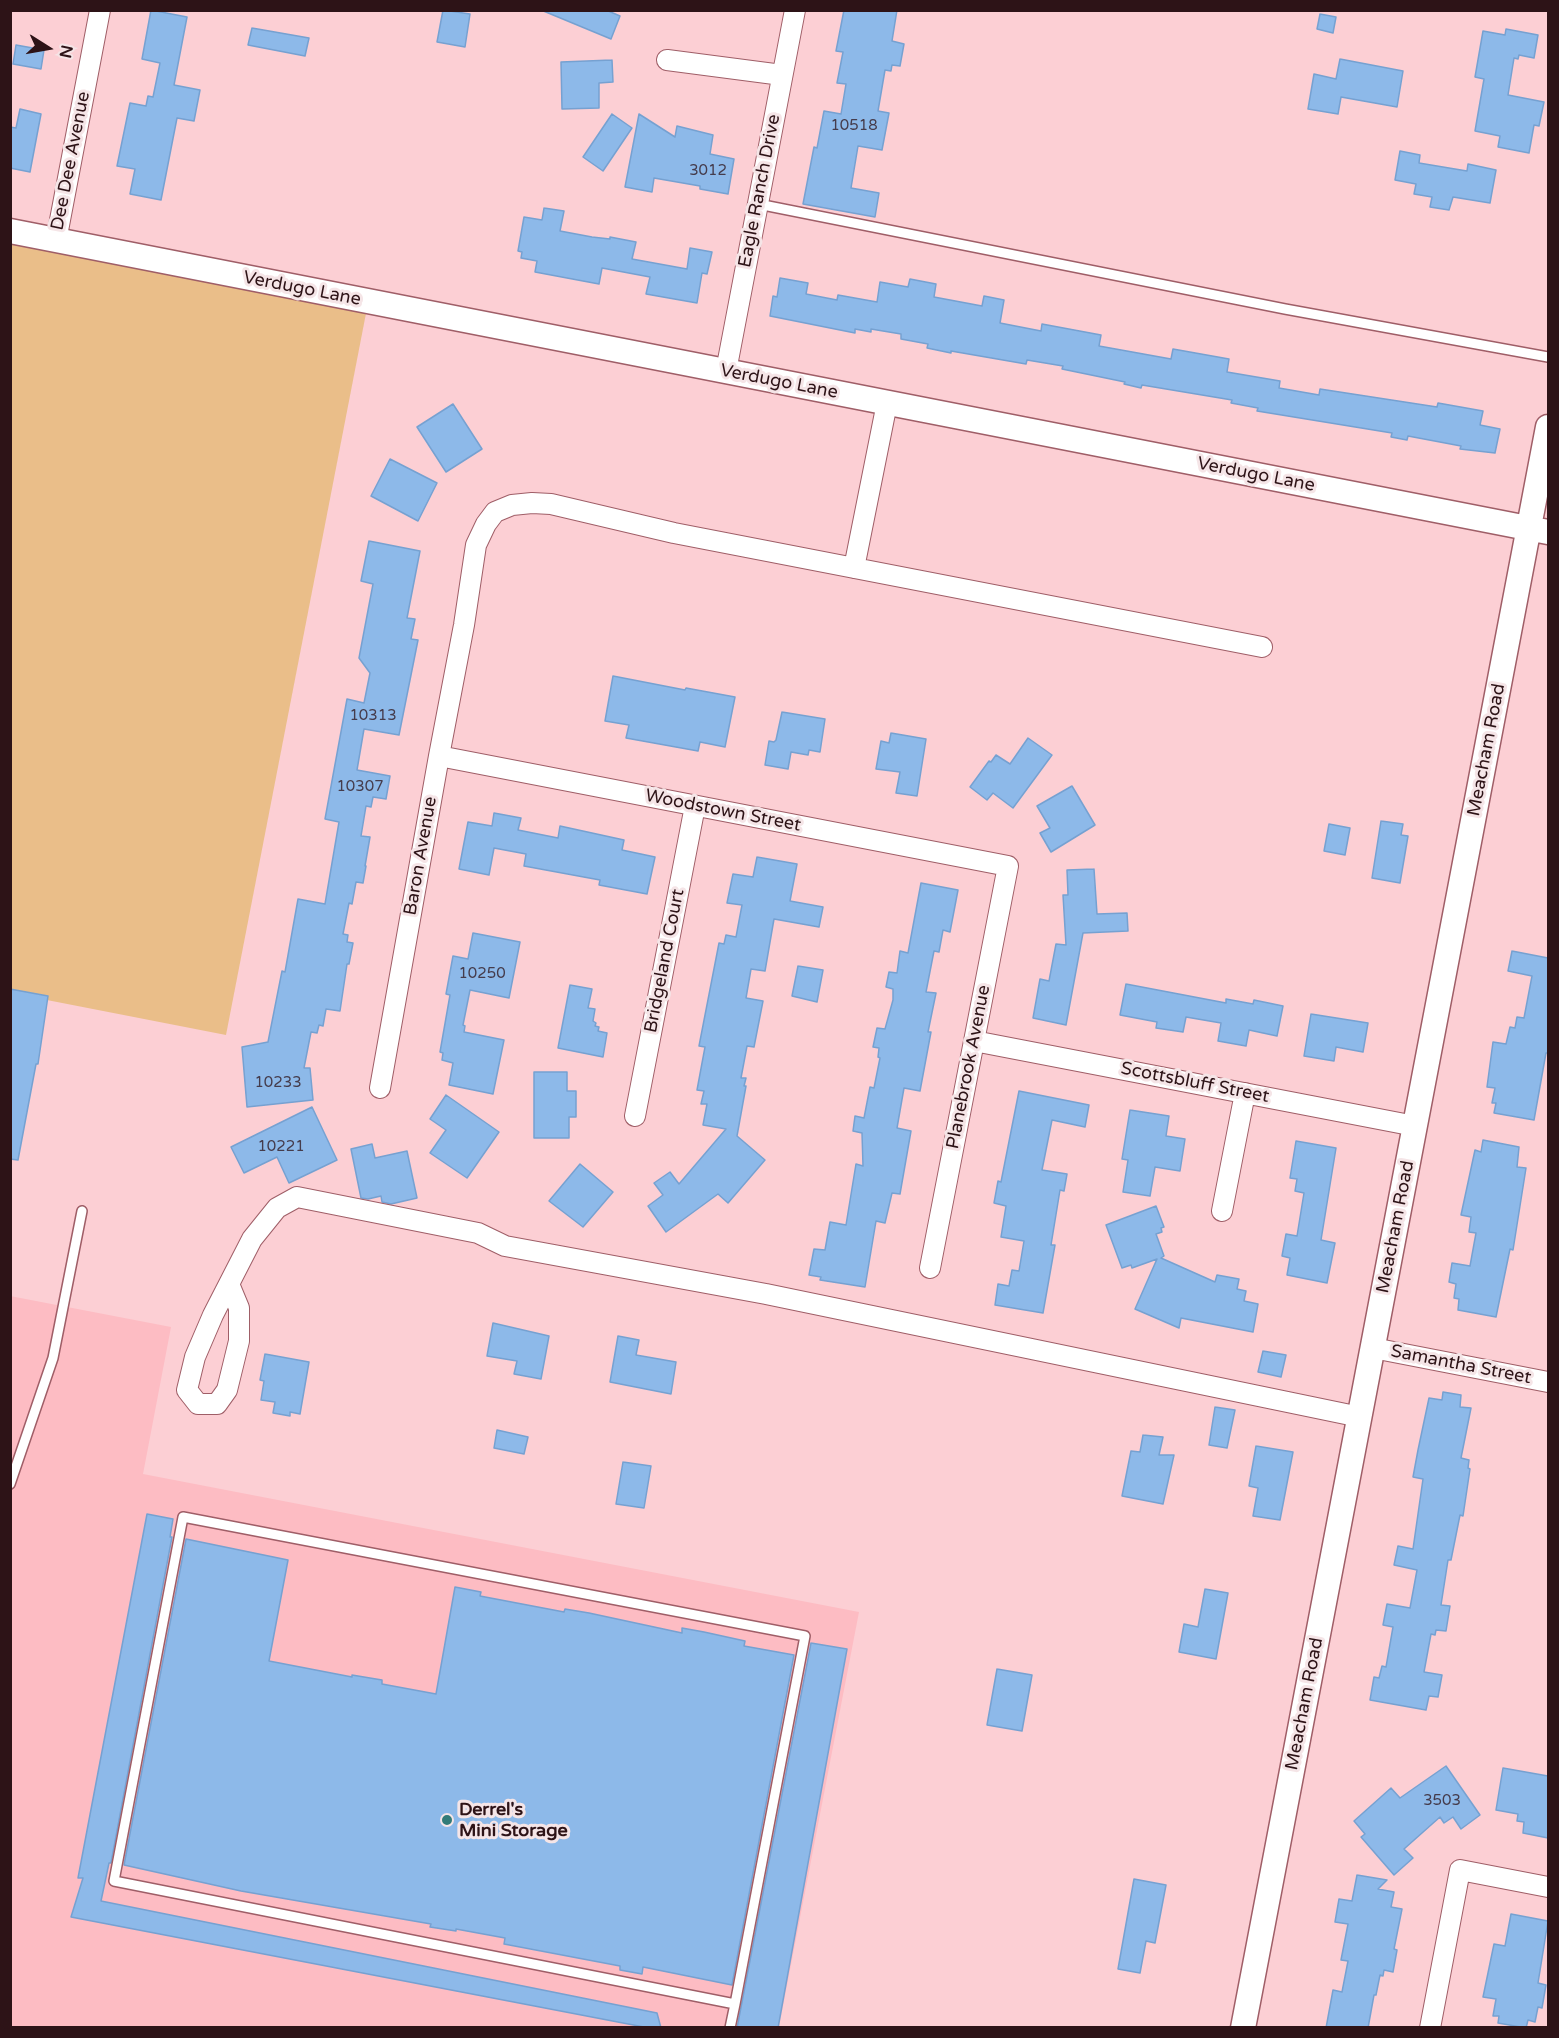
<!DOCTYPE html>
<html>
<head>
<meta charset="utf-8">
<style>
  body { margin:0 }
  #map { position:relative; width:1559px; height:2038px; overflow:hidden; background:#fccfd4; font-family:"Varela Round",sans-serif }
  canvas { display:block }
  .frame { position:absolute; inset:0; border:12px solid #2d1317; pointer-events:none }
  .north { position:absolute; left:18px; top:18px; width:60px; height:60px; -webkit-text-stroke:4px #f5e5e7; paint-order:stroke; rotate:101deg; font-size:16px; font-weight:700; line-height:24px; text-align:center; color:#2d1317 }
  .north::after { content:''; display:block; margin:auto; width:21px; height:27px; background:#2d1317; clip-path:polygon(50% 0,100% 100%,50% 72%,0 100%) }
</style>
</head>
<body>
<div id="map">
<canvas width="1559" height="2038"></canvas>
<div class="frame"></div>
<div class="north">N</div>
</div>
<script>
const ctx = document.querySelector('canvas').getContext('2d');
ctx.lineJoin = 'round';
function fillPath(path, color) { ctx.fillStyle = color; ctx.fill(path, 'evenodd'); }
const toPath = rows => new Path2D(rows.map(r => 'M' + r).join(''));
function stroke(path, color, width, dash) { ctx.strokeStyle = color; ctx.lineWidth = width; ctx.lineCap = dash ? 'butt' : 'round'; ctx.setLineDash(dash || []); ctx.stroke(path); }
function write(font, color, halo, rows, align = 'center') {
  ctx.font = font + ' "Varela Round",sans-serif'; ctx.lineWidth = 6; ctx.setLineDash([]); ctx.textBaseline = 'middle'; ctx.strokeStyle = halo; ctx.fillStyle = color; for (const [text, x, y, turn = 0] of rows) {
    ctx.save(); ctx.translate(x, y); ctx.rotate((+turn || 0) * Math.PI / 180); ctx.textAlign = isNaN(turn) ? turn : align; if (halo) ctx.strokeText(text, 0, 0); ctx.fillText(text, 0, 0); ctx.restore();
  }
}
const built = toPath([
  [10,1296,171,1327,143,1474,859,1612,779,2027,11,2027]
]);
const green = toPath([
  [10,233,368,303,226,1035,11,993]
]);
const building = toPath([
  [151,10,187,17,174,85,200,90,194,121,177,118,161,200,130,194,135,169,117,166,130,103,146,106,148,96,153,97,160,63,142,59,151,10],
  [443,10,470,14,465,47,437,42,443,10],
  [541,10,606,10,620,16,611,39,541,10],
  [844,10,897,10,892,41,904,44,900,66,892,65,891,71,885,70,878,111,889,113,882,150,858,146,851,188,879,193,875,217,803,204,814,147,817,148,824,111,841,114,846,84,837,83,843,52,836,51,844,10],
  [1320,14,1336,17,1333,33,1317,29,1320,14],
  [252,28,309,38,305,56,248,45,252,28],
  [1506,29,1538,35,1534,58,1519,55,1518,59,1514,58,1508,95,1544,102,1539,126,1534,125,1529,153,1498,147,1500,136,1475,131,1484,79,1475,77,1483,31,1505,35,1506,29],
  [16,45,44,50,41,69,13,64,16,45],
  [1340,59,1403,71,1397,107,1341,97,1338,114,1308,109,1314,74,1336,79,1340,59],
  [612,60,613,82,599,83,599,108,562,109,561,62,612,60],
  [20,109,41,114,30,172,10,168,10,127,16,128,20,109],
  [612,114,632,128,603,171,583,157,612,114],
  [639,114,675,137,677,126,713,135,710,154,734,159,728,194,700,189,700,186,654,178,652,192,625,187,639,114],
  [1400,151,1420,155,1419,163,1467,171,1468,164,1496,170,1490,203,1453,197,1449,210,1430,207,1432,197,1414,194,1416,184,1395,180,1400,151],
  [544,208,564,211,560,231,592,237,610,239,610,237,636,242,632,259,687,269,690,248,712,252,707,274,702,273,697,303,646,294,650,277,602,268,599,284,535,272,537,261,521,258,522,252,518,251,524,217,542,220,544,208],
  [780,278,808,283,806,294,837,300,838,295,877,302,880,282,908,287,910,279,936,284,934,297,982,306,984,296,1004,300,1000,323,1041,331,1042,324,1101,335,1099,346,1171,359,1173,349,1229,359,1227,372,1280,381,1279,388,1319,395,1320,389,1437,407,1438,403,1483,411,1480,425,1500,429,1495,453,1460,449,1461,446,1408,436,1407,440,1391,437,1392,433,1257,411,1258,408,1231,403,1232,400,1142,385,1141,388,1124,384,1125,382,1062,369,1063,366,1027,360,1026,364,951,351,951,353,927,348,928,344,901,339,901,334,871,329,871,332,855,329,855,333,770,316,773,296,777,297,780,278],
  [453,404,482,449,446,472,417,427,453,404],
  [390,459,437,483,418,521,371,496,390,459],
  [369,541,420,551,407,618,415,619,411,639,418,640,399,735,364,729,357,770,390,776,386,799,373,797,371,807,366,806,361,836,370,837,365,866,366,866,363,883,356,882,352,904,349,903,343,934,348,935,347,942,353,943,349,964,347,964,340,1011,326,1009,323,1026,319,1025,317,1033,311,1032,304,1068,310,1068,313,1100,247,1107,242,1047,268,1042,282,971,285,972,298,899,325,904,339,822,325,819,347,699,364,703,370,673,359,658,373,584,361,581,369,541],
  [613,676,685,690,686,688,735,697,725,747,700,742,698,751,626,738,629,725,605,721,613,676],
  [782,712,825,719,820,752,809,750,808,755,791,752,788,769,765,765,769,741,774,742,776,740,782,712],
  [891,733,926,739,917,796,896,793,900,772,876,769,881,741,889,743,891,733],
  [1028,738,1052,755,1013,808,993,793,987,800,970,787,989,761,991,762,996,755,1010,764,1028,738],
  [1072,786,1095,825,1051,852,1040,833,1050,828,1037,806,1072,786],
  [494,813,521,818,518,830,558,838,560,826,624,840,622,850,655,857,647,894,599,885,600,880,524,866,526,854,494,848,489,875,459,869,468,822,492,826,494,813],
  [1381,821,1403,824,1401,835,1408,836,1400,883,1372,878,1381,821],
  [1329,824,1350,828,1345,855,1324,851,1329,824],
  [757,857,797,864,790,901,823,907,819,927,774,919,765,971,751,969,746,998,763,1001,754,1047,747,1046,741,1078,746,1078,744,1086,746,1086,737,1136,765,1160,728,1203,718,1194,666,1232,648,1206,663,1195,654,1183,670,1172,679,1184,726,1129,703,1125,707,1104,701,1104,704,1091,697,1090,705,1047,699,1046,719,943,724,944,726,935,736,937,742,905,727,903,733,874,753,877,757,857],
  [1094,869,1097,914,1127,913,1128,931,1083,933,1066,1025,1033,1018,1040,979,1049,981,1056,944,1066,945,1063,895,1068,895,1067,870,1094,869],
  [921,883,958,890,950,932,943,930,939,952,934,951,926,992,936,993,928,1032,931,1032,920,1091,904,1088,897,1128,911,1131,900,1194,892,1193,885,1223,876,1221,865,1287,820,1280,821,1277,809,1275,814,1249,825,1250,830,1222,846,1225,856,1164,863,1166,862,1133,853,1131,855,1116,864,1118,870,1087,874,1088,880,1058,878,1057,879,1048,873,1047,877,1028,885,1029,893,1000,893,989,886,987,889,972,897,973,900,951,908,953,921,883],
  [473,933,520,942,509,998,470,990,463,1025,465,1026,464,1032,504,1040,493,1094,449,1085,453,1063,442,1060,443,1053,440,1052,450,995,446,994,453,956,468,959,473,933],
  [1512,951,1548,958,1548,1053,1546,1053,1534,1120,1494,1113,1496,1103,1492,1103,1495,1088,1487,1087,1493,1042,1506,1044,1510,1027,1515,1028,1517,1017,1524,1018,1532,976,1508,971,1512,951],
  [798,966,823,970,817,1002,792,996,798,966],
  [1126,984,1226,1003,1226,999,1253,1004,1254,1000,1283,1006,1277,1036,1249,1030,1246,1046,1218,1041,1221,1023,1186,1017,1183,1032,1156,1028,1157,1022,1120,1015,1126,984],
  [570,985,592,989,588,1008,595,1009,593,1021,596,1023,595,1026,599,1027,598,1031,607,1033,603,1057,558,1048,570,985],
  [10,989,48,996,38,1064,36,1064,18,1160,10,1159,10,989],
  [1311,1014,1368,1023,1363,1052,1336,1047,1334,1061,1304,1056,1311,1014],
  [534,1072,567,1072,567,1091,576,1091,576,1117,569,1117,569,1138,534,1138,534,1072],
  [1019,1091,1089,1105,1085,1127,1052,1120,1042,1170,1067,1174,1064,1191,1060,1190,1051,1245,1055,1245,1043,1313,995,1305,998,1284,1009,1286,1012,1270,1019,1271,1024,1241,1001,1237,1006,1206,994,1203,998,1181,1001,1182,1019,1091],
  [446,1095,499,1132,467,1178,430,1153,446,1130,430,1119,446,1095],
  [312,1107,337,1160,289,1183,277,1157,244,1173,231,1147,312,1107],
  [1130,1110,1169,1116,1166,1136,1185,1139,1180,1171,1155,1167,1150,1196,1123,1192,1128,1160,1122,1159,1130,1110],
  [1483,1140,1519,1147,1517,1167,1526,1168,1513,1250,1510,1249,1496,1317,1458,1310,1459,1299,1454,1298,1456,1284,1449,1282,1452,1263,1470,1266,1476,1233,1469,1232,1471,1217,1461,1215,1475,1150,1481,1152,1483,1140],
  [1296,1141,1336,1148,1321,1240,1335,1243,1327,1283,1287,1275,1290,1258,1282,1256,1286,1234,1297,1236,1304,1193,1295,1191,1297,1179,1290,1178,1296,1141],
  [372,1144,375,1158,407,1151,417,1198,391,1204,382,1202,381,1196,368,1199,361,1198,351,1149,372,1144],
  [580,1164,613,1192,583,1227,549,1201,580,1164],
  [1156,1206,1164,1227,1161,1228,1162,1232,1156,1234,1164,1256,1161,1258,1215,1282,1217,1275,1239,1279,1237,1289,1246,1291,1244,1301,1258,1304,1253,1332,1181,1318,1179,1328,1135,1309,1157,1259,1132,1268,1131,1265,1122,1268,1106,1225,1156,1206],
  [493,1323,549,1336,541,1379,514,1374,517,1361,487,1356,493,1323],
  [618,1336,639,1340,636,1355,676,1362,671,1394,610,1382,618,1336],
  [1263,1351,1286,1355,1281,1377,1258,1372,1263,1351],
  [265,1354,309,1362,300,1414,290,1412,290,1416,273,1413,275,1402,261,1400,264,1381,260,1380,265,1354],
  [1443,1392,1461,1395,1460,1407,1471,1408,1461,1458,1469,1460,1468,1468,1470,1469,1463,1516,1460,1515,1451,1560,1448,1560,1441,1605,1450,1606,1446,1631,1436,1630,1435,1635,1431,1634,1424,1672,1442,1675,1438,1697,1429,1696,1426,1710,1370,1700,1374,1677,1379,1678,1382,1666,1386,1667,1393,1627,1383,1625,1387,1604,1410,1608,1417,1570,1394,1565,1398,1546,1413,1549,1423,1479,1413,1477,1418,1450,1429,1398,1442,1400,1443,1392],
  [1215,1407,1235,1410,1227,1448,1209,1445,1215,1407],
  [497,1430,528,1437,524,1454,494,1448,497,1430],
  [1143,1435,1163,1437,1159,1455,1174,1455,1163,1504,1122,1496,1131,1451,1140,1452,1143,1435],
  [1256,1446,1293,1452,1280,1520,1253,1516,1258,1488,1249,1486,1256,1446],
  [623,1462,651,1466,644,1508,616,1504,623,1462],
  [147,1514,173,1519,170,1537,172,1537,111,1863,109,1863,101,1901,657,2013,661,2028,649,2028,71,1917,83,1878,78,1878,147,1514],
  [186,1539,288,1560,269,1661,352,1677,352,1675,382,1680,382,1684,436,1694,455,1587,481,1592,480,1596,564,1612,565,1609,589,1613,682,1633,682,1628,704,1632,745,1641,744,1646,794,1655,732,1985,643,1967,642,1974,620,1970,620,1966,504,1944,505,1938,456,1929,456,1931,430,1927,431,1924,241,1891,124,1865,186,1539],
  [1205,1589,1228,1593,1216,1659,1179,1652,1184,1624,1198,1627,1205,1589],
  [811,1643,847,1649,778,2028,737,2028,811,1643],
  [997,1669,1032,1675,1022,1731,987,1725,997,1669],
  [1446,1766,1480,1815,1461,1829,1453,1817,1444,1823,1440,1817,1404,1849,1413,1858,1394,1875,1361,1837,1365,1834,1354,1821,1391,1788,1400,1798,1446,1766],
  [1503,1768,1548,1776,1548,1838,1523,1833,1524,1822,1517,1821,1518,1814,1496,1810,1503,1768],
  [1357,1875,1387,1880,1378,1889,1394,1892,1391,1907,1402,1909,1394,1949,1397,1950,1393,1972,1384,1970,1383,1976,1380,1975,1376,1995,1374,1995,1368,2028,1326,2028,1333,1990,1342,1992,1348,1961,1341,1960,1348,1924,1335,1922,1339,1899,1352,1901,1357,1875],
  [1134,1879,1166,1885,1155,1943,1146,1941,1140,1973,1118,1969,1134,1879],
  [1511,1914,1548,1921,1538,1983,1546,1985,1542,2008,1538,2007,1535,2022,1528,2020,1526,2028,1498,2023,1499,2016,1493,2016,1496,1999,1483,1997,1494,1944,1505,1946,1511,1914]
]);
const service = toPath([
  [758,204,1285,309,1548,357],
  [10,1484,53,1358,82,1211],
  [730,2028,735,2004,805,1636,183,1517,114,1881,735,2004]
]);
const minor = toPath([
  [667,60,782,75],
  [56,241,100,10],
  [726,371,795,10],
  [854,568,887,403],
  [439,756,1008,866,930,1268],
  [974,1041,1415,1126],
  [380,1088,439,756,464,625,476,545,486,524,495,512,512,505,532,503,551,504,674,533,1262,647],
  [635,1116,695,806],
  [1222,1211,1245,1093],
  [229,1284,239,1308,239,1341,227,1390,217,1404,198,1404,187,1390,195,1357,213,1315,252,1239,277,1208,297,1197,478,1233,505,1246,766,1294,1360,1417],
  [1373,1348,1548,1382],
  [1430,2028,1460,1870,1548,1887]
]);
const tertiary = toPath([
  [10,231,1548,532],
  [1243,2028,1548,427]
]);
const markers = [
  [447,1820,6,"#327b78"]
];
const numberNames = [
  ["10518",854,126],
  ["3012",708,171],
  ["10313",373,716],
  ["10307",360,787],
  ["10250",482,974],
  ["10233",278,1083],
  ["10221",281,1147],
  ["3503",1442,1801]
];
const streetNames = [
  ["Dee Dee Avenue",71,161,-79],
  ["Eagle Ranch Drive",760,191,-79],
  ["Verdugo Lane",302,289,11],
  ["Verdugo Lane",779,382,11],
  ["Verdugo Lane",1256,475,11],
  ["Meacham Road",1487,750,-79],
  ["Woodstown Street",723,811,11],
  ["Baron Avenue",421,856,-80],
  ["Bridgeland Court",665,961,-79],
  ["Planebrook Avenue",969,1067,-79],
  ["Scottsbluff Street",1195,1083,11],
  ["Meacham Road",1396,1227,-79],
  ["Samantha Street",1461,1365,11],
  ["Meacham Road",1305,1704,-79]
];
const poiNames = [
  ["Derrel's",459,1810],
  ["Mini Storage",459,1831]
];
fillPath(built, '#fdbcc3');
fillPath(green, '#eabe89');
fillPath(building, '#8db9e9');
stroke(building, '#76a1d1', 1.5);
stroke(service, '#9f5e67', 12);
stroke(minor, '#9f5e67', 22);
stroke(tertiary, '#9f5e67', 27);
stroke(service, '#fff', 9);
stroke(minor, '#fff', 20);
stroke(tertiary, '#fff', 24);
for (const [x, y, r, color] of markers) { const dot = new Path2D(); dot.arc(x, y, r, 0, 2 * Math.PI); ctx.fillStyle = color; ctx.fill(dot); stroke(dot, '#f5e5e7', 2); }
write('15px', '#453c4c', null, numberNames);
write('18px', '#2d1317', '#f5e5e7', streetNames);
write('bold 18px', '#2d1317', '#f5e5e7', poiNames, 'left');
</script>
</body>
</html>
